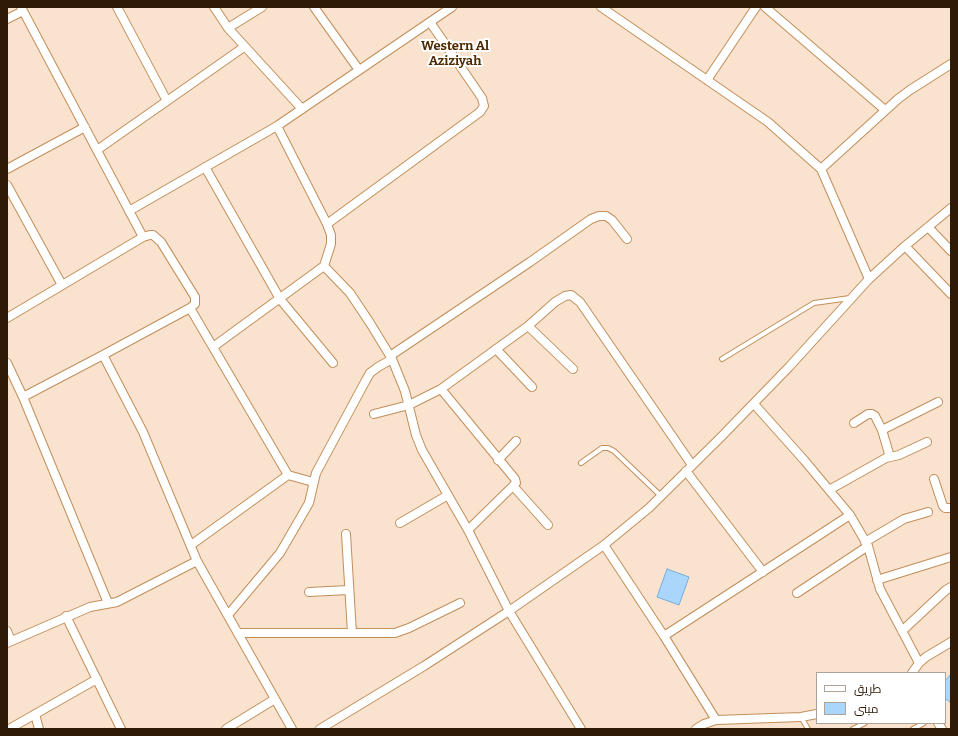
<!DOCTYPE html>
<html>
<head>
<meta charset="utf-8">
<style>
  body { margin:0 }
  #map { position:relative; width:958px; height:736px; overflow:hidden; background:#f9e2ce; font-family:Bitter,Cairo,serif }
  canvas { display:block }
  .frame { position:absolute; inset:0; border:8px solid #2f1b05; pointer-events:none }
  .legend { position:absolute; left:816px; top:672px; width:130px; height:52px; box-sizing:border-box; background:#fff; border:1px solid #aca49b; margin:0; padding:5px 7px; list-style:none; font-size:12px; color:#2f1b05 }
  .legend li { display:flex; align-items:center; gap:8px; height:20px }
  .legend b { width:20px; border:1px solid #aca49b }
</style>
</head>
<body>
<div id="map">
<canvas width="958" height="736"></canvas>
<div class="frame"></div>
<ul class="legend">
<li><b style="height:5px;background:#fff"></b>طريق</li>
<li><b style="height:11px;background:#abd6fc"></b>مبنى</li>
</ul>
</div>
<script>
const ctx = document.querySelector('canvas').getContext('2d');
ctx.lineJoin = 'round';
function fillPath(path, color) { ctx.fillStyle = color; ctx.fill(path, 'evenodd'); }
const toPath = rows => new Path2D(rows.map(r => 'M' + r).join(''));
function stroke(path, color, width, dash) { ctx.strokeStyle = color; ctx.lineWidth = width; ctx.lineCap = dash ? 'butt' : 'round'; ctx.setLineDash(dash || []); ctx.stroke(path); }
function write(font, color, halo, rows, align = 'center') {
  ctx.font = font + ' Bitter,serif'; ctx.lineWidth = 4; ctx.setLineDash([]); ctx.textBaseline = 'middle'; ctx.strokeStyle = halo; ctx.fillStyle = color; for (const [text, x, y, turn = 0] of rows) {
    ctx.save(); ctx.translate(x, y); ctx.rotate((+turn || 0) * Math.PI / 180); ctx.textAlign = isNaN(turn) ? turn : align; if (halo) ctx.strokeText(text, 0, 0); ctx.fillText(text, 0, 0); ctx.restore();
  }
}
const building = toPath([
  [667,569,689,577,679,605,657,597,667,569],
  [951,674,951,703,945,698,945,681,951,674]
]);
const service = toPath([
  [722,359,814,303,850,298],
  [581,463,602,448,608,448,614,451,661,496],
  [801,717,808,729],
  [853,729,865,723],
  [913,729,924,723]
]);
const minor = toPath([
  [117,7,167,101],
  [214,7,228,28,302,109],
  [314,7,359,70],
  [601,7,768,122,821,169,869,279],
  [765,7,885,110],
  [7,19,23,11],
  [228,28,262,7],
  [707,80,756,7],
  [277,126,327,224,331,235,331,244,324,266],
  [97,150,244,47],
  [205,167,280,299,333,363],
  [7,169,85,127],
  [821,169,898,99,910,90,951,64],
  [7,185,62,285],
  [129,211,277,126,452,7],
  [327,224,480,112,484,106,482,98,430,22],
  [928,227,951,251],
  [143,237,150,235,153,235,161,242,195,297,195,304,190,308],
  [905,246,951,294],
  [7,318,143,237,21,7],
  [528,326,573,369],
  [213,347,324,266,350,293,370,323,392,359,405,391,416,435,422,450,468,530,509,611,581,729],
  [496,349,532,387],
  [103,355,143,432,197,561,292,729],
  [390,356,530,262,591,219,599,216,606,216,612,220,627,239],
  [7,363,23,397,108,603],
  [441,389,515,479,516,483,468,530],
  [23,397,103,355,190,308,288,475,313,482],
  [754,404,804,460,850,515,868,546,880,589,919,663],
  [374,414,409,405,441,389,528,326,555,302,565,296,571,295,580,302,692,465],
  [854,423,868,414,872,414,875,416,882,430],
  [890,457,882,430,938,402],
  [498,460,516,441],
  [686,471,763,572],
  [934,479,943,506,945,508,951,508],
  [514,487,548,525],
  [829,490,886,458,899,455,927,442],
  [400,523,448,495],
  [346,534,352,633],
  [865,542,904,519,928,512],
  [191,545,288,475],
  [604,545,664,636,716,720],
  [877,580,951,557],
  [309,592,349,590],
  [797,593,868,546],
  [228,615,280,553,309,503,316,473,366,380,370,373,378,367,392,359],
  [66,616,121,729],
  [7,631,11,641],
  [902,631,946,590,951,587],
  [238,633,395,633,409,628,460,603],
  [664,636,850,515],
  [7,643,90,607,117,602,197,561],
  [912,673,919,663,926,657,951,642],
  [35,714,39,729],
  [938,723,942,729],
  [9,729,97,679],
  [226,729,275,699],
  [320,729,424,666,509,611,604,545,649,508,721,437,789,367,869,279,905,246,951,208],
  [696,729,704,724,716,720,801,717,817,714]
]);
const neighbourhoodNames = [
  ["Western Al",455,46],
  ["Aziziyah",455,61]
];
fillPath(building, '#abd6fc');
stroke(building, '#74adde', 1);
stroke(service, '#c28e5a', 6);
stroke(minor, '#c28e5a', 10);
stroke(service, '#fff', 4);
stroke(minor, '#fff', 8);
write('bold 13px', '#4e2b00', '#fff', neighbourhoodNames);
</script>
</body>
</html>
